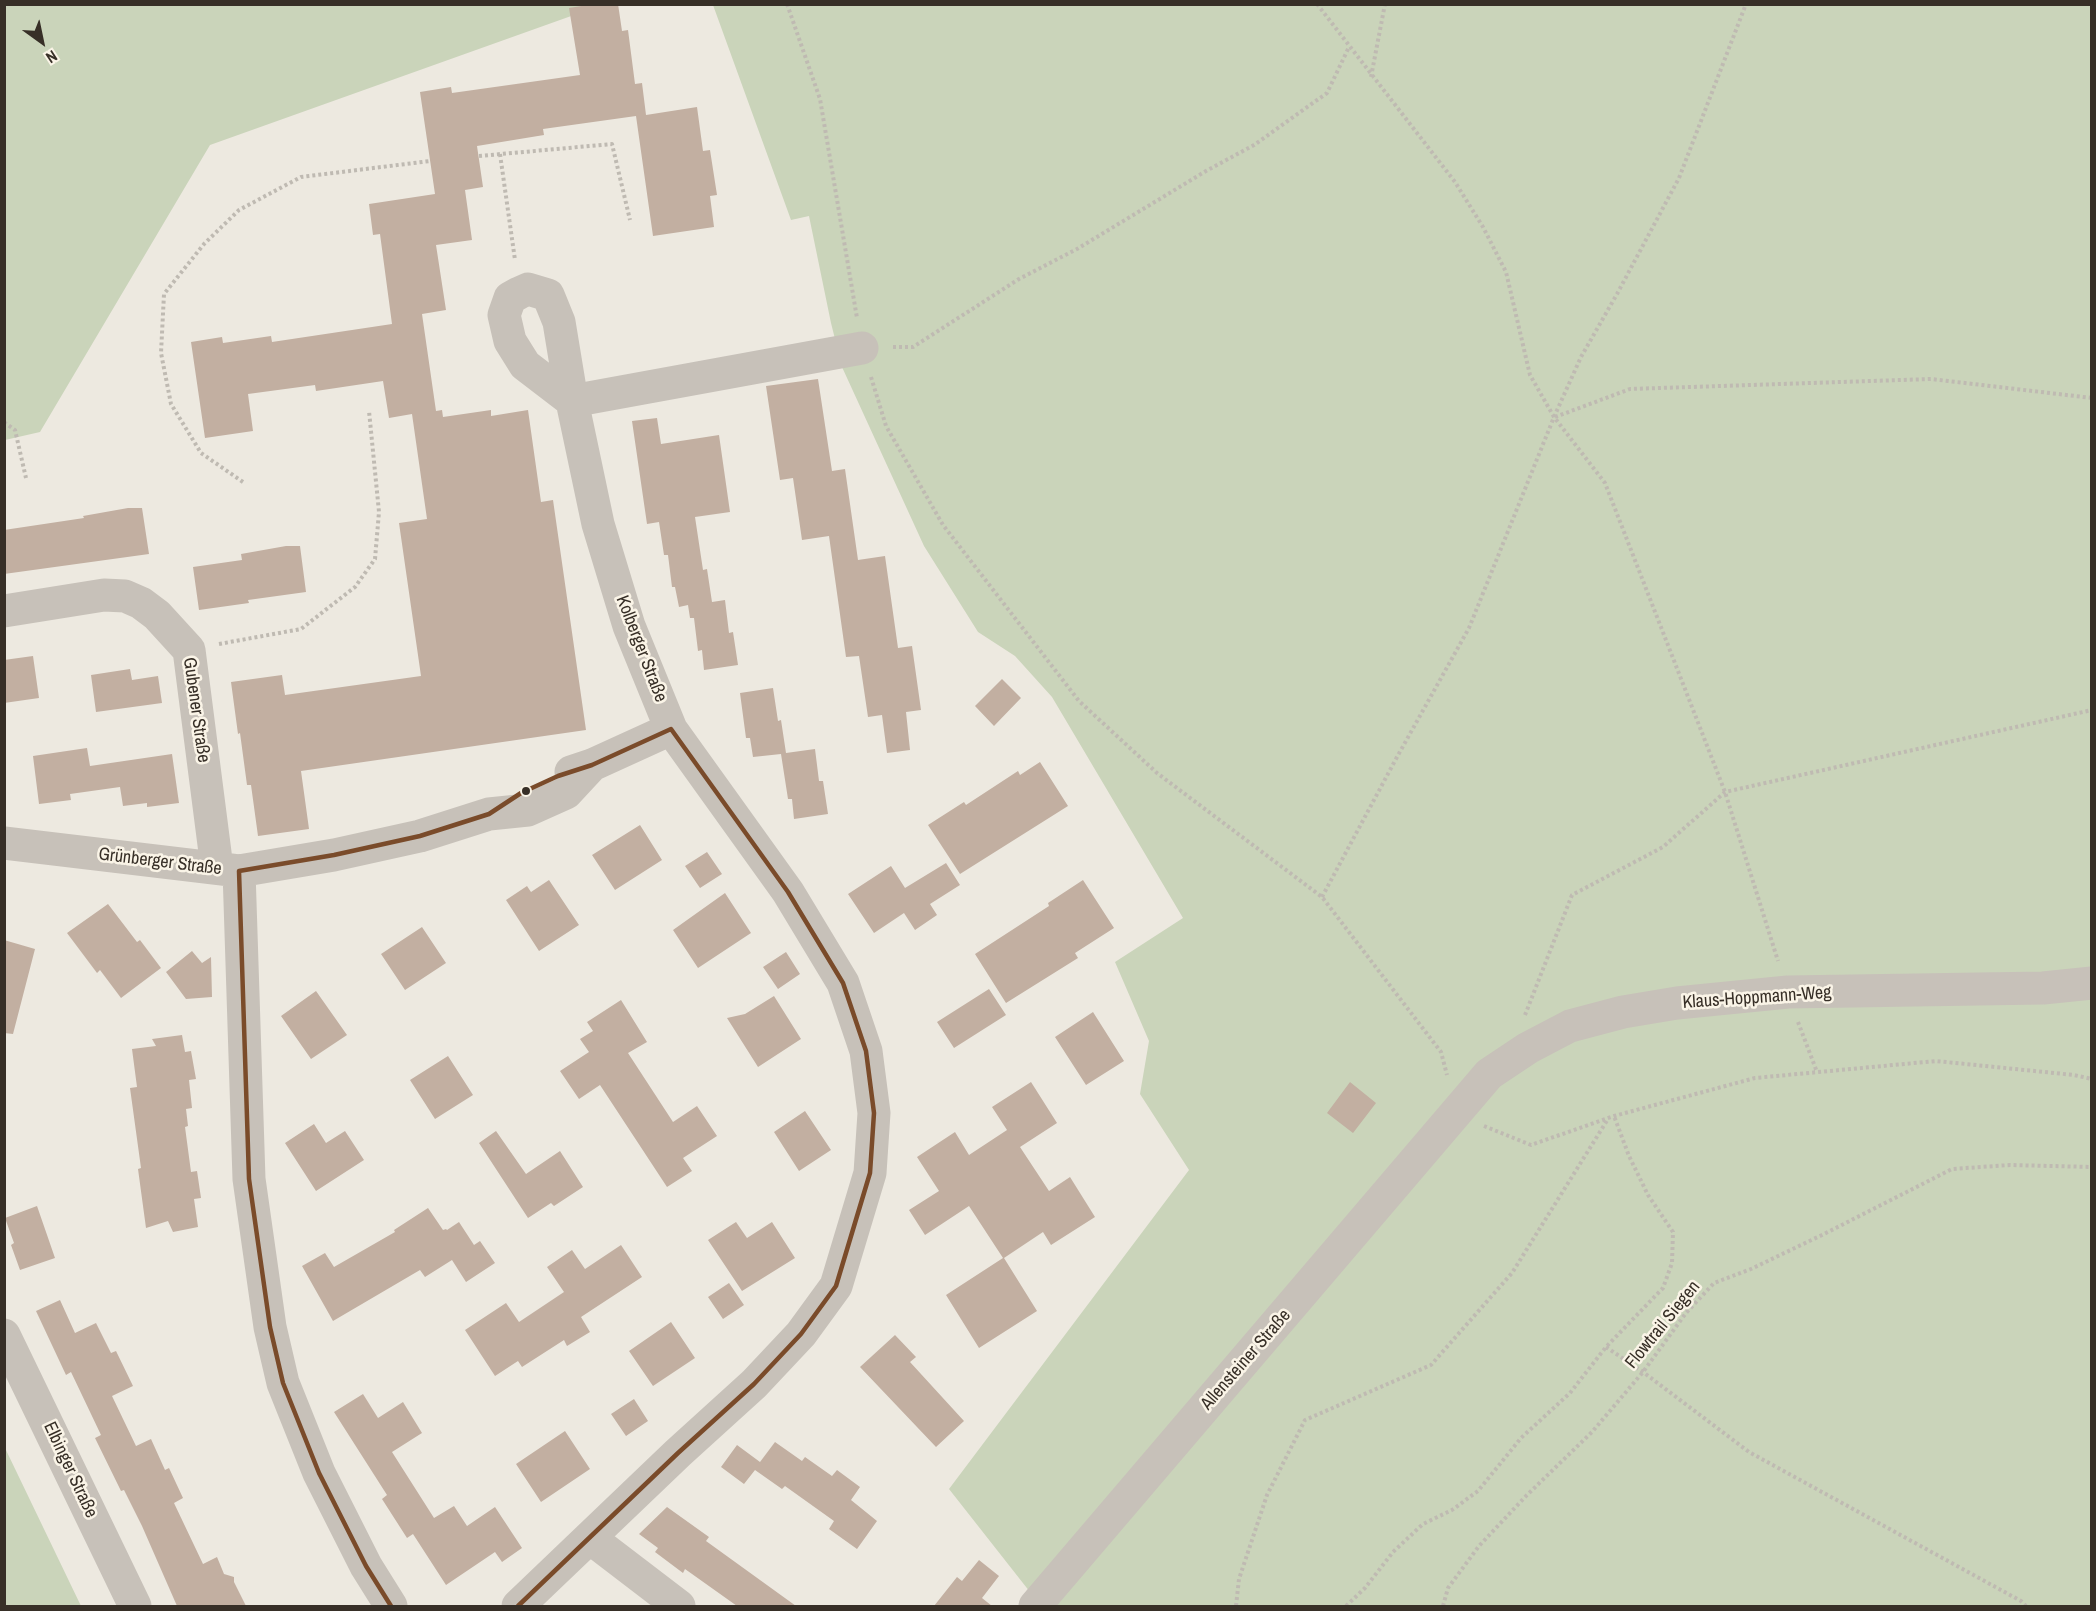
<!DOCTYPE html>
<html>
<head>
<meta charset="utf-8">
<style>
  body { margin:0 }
  #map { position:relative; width:2096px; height:1611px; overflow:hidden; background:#ede9e0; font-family:"Archivo Narrow",sans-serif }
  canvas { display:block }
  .frame { position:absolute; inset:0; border:6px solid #372f27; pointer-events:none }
  .north { position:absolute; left:12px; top:12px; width:60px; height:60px; -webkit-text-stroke:4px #faf4e7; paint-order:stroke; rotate:147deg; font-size:16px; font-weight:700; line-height:24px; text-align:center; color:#372f27 }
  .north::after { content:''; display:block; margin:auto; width:21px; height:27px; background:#372f27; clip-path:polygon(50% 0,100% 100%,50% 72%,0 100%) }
</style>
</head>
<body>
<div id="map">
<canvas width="2096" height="1611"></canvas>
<div class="frame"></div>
<div class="north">N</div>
</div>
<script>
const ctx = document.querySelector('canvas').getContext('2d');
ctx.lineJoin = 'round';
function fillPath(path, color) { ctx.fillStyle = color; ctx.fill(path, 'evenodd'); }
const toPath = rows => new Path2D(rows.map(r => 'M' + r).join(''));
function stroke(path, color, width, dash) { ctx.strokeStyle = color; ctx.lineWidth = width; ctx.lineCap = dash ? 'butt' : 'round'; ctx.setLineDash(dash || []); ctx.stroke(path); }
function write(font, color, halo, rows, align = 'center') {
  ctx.font = font + ' "Archivo Narrow",sans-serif'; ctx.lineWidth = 5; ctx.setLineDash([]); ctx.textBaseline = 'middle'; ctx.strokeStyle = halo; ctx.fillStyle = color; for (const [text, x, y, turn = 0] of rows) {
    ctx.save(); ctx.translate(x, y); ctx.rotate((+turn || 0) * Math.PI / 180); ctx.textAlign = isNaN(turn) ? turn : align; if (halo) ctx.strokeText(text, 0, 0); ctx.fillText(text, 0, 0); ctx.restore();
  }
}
const green = toPath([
  [4,5,602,5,210,145,40,432,5,440],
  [713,5,2091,5,2091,1606,1041,1606,949,1489,1189,1170,1140,1094,1149,1041,1115,962,1183,918,1052,697,1015,656,978,632,924,546,842,367,831,323,809,216,791,220],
  [4,1448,5,1448,81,1606,5,1606]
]);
const building = toPath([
  [594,4,618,4,622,31,628,30,635,84,642,83,646,115,697,107,703,151,710,150,717,195,710,196,714,227,653,236,636,116,543,129,544,135,477,146,483,187,465,190,472,240,436,245,446,310,422,314,436,411,442,410,443,417,491,410,491,416,528,410,541,502,553,500,586,730,301,771,309,829,258,836,251,785,247,785,240,733,238,734,231,682,282,675,285,695,421,676,399,523,427,519,412,414,389,418,383,381,316,391,315,385,248,394,253,431,205,438,191,342,222,337,223,343,271,336,272,342,392,324,380,234,373,235,369,204,435,194,420,92,451,87,452,93,580,75,569,8],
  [818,379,832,471,845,469,858,560,885,556,898,648,912,646,921,710,906,712,910,750,887,753,882,715,868,717,859,656,846,657,829,536,802,540,793,478,780,480,766,386],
  [657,418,661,444,719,435,730,512,695,517,703,570,707,569,712,602,725,600,729,633,733,632,738,665,704,670,702,650,698,651,694,618,690,618,688,605,679,607,675,587,672,587,668,555,664,555,659,522,647,524,632,421],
  [128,508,142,508,149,554,4,574,4,530,84,518,83,516],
  [286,546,300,546,306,592,248,600,249,603,199,610,193,567,242,560,241,554],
  [33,656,39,698,4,703,4,660],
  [130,669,132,680,158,676,162,703,96,712,91,675],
  [1002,679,1021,698,994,726,975,706],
  [773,688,778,721,781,720,786,753,815,749,819,781,823,781,828,814,794,819,792,799,788,799,781,754,753,757,750,738,746,738,740,693],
  [87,748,90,766,172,754,179,803,147,807,147,803,123,806,120,787,70,794,71,800,39,804,33,756],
  [1040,762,1068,806,960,874,928,825,964,802,966,805,1018,771,1020,775],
  [640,825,662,860,615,890,592,855],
  [707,852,722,874,700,888,685,866],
  [946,863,960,885,930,904,937,915,915,930,904,913,874,933,848,894,891,866,905,888],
  [549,880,579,925,539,951,506,900,527,886,531,892],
  [1083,880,1114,928,1075,953,1078,958,1006,1003,975,954,1049,906,1048,903],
  [725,893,751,933,698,968,673,930],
  [108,904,137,942,140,940,161,968,121,998,100,970,97,973,67,933],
  [422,927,446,963,405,990,381,954],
  [4,940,35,949,13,1034,4,1033],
  [192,951,202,963,211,957,212,997,186,999,166,972],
  [786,952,800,974,778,989,763,967],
  [989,989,1006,1015,954,1048,937,1022],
  [316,991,347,1035,311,1059,281,1016],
  [774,996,801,1039,758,1067,727,1018,745,1014],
  [621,1000,647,1042,628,1053,673,1122,697,1106,717,1136,683,1158,692,1171,667,1187,600,1085,579,1099,560,1071,589,1052,580,1039,593,1031,587,1022],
  [1093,1012,1124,1061,1086,1085,1055,1037],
  [182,1035,185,1052,191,1051,196,1079,189,1080,192,1108,186,1109,188,1126,185,1127,191,1172,197,1171,201,1198,194,1199,198,1227,173,1232,168,1221,146,1228,138,1169,141,1168,130,1088,137,1087,132,1049,156,1046,152,1039],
  [448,1056,473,1095,435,1119,410,1080],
  [1031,1082,1057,1123,1020,1147,1049,1191,1070,1177,1095,1217,1051,1245,1043,1232,1004,1258,1037,1311,979,1348,946,1295,1003,1258,969,1206,925,1235,909,1210,939,1191,917,1157,955,1132,969,1155,1007,1130,992,1107],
  [1350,1082,1376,1103,1353,1133,1327,1113],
  [805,1111,831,1150,799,1171,774,1132],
  [314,1124,326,1143,345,1131,364,1160,316,1191,285,1143],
  [496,1131,526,1174,560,1151,583,1187,554,1206,551,1203,528,1218,479,1143],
  [37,1206,55,1258,20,1270,11,1245,14,1243,5,1218],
  [428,1208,443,1230,446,1229,447,1230,459,1222,474,1245,480,1241,495,1263,466,1282,452,1260,425,1277,420,1270,333,1321,302,1266,325,1253,334,1267,395,1232,394,1230],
  [736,1222,747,1238,772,1222,795,1258,742,1291,708,1240],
  [621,1245,642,1277,581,1317,590,1332,567,1346,564,1340,522,1367,518,1361,495,1376,465,1330,506,1303,519,1322,564,1292,547,1267,572,1250,585,1269],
  [729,1283,744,1305,723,1319,708,1297],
  [60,1300,75,1333,96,1323,111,1353,116,1351,133,1386,112,1396,136,1446,151,1439,165,1470,169,1468,183,1498,174,1503,203,1564,217,1557,224,1574,234,1577,234,1582,246,1606,177,1606,142,1526,124,1490,121,1491,95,1438,101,1435,71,1372,66,1375,36,1311],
  [671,1322,695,1358,653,1386,629,1351],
  [895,1335,916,1357,910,1362,964,1421,936,1447,860,1367],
  [363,1394,378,1418,403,1402,422,1433,392,1452,434,1518,454,1506,467,1526,495,1507,522,1548,502,1562,495,1552,446,1585,413,1534,407,1538,382,1499,387,1495,334,1412],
  [634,1399,648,1421,626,1436,611,1414],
  [565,1431,590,1469,541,1502,516,1464],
  [775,1442,802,1461,805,1457,832,1476,837,1470,860,1487,851,1500,877,1521,857,1549,829,1529,834,1521,785,1486,782,1489,755,1470,744,1484,721,1467,737,1445,760,1462],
  [667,1507,709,1537,706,1541,796,1606,737,1606,685,1569,683,1573,655,1552,658,1548,639,1534],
  [979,1560,999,1576,982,1598,992,1606,934,1606,957,1577,962,1581]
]);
const path = toPath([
  [787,4,820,99,857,318],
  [1317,4,1455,182,1483,227,1506,272,1530,375,1554,417,1605,483,1725,792,1778,961],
  [1371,77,1385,4],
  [500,154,515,260],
  [479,156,612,144,630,220],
  [893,347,913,347,1019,279,1077,249,1206,171,1254,145,1327,93,1349,47],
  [871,377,886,426,943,525,1079,701,1157,773,1322,897,1441,1052,1447,1075],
  [1555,417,1630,389,1931,379,2092,398],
  [4,422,15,430,26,478],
  [243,482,201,453,171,404,161,353,164,294,204,244,239,210,301,177,430,161],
  [219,644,301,629,355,587,375,559,379,512,369,411],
  [1322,897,1397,757,1469,628,1554,417,1581,357,1617,294,1679,178,1746,4],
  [1525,1015,1572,895,1663,847,1725,792,2092,710],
  [1798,1022,1817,1072],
  [1484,1126,1531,1145,1614,1116,1755,1078,1936,1061,2074,1075,2092,1079],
  [1606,1347,1643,1372,1749,1452,2021,1601,2026,1606],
  [1236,1606,1239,1579,1267,1495,1305,1420,1431,1365,1512,1273,1608,1119],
  [1346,1606,1365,1588,1393,1552,1423,1524,1452,1510,1478,1491,1521,1438,1570,1393,1606,1347,1663,1288,1672,1263,1673,1232,1648,1195,1629,1156,1614,1116],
  [1443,1606,1448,1588,1479,1546,1526,1496,1592,1432,1643,1372,1686,1313,1714,1283,1751,1269,1822,1235,1952,1169,2010,1165,2092,1167]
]);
const street = toPath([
  [4,611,104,595,125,596,141,603,157,615,189,650,217,868],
  [571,772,592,765,671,729],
  [4,843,239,871,334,855,420,836,489,814,528,810,566,793,592,765],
  [239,871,249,1179,270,1327,283,1383,319,1473,366,1566,391,1606],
  [4,1335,135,1606],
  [590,1538,679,1606],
  [518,1606,678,1453,754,1384,801,1334,836,1286,870,1173,874,1113,866,1051,843,983,788,892,671,729,629,626,598,524,572,401,559,322,548,295,528,289,519,293,510,298,504,315,510,341,525,365,572,401,862,348],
  [1035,1606,1489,1074,1528,1048,1570,1026,1623,1012,1677,1003,1788,992,2043,988,2092,983]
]);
const bus1 = toPath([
  [391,1606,366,1566,319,1473,283,1383,270,1327,249,1179,239,871,334,855,420,836,489,814,521,793,558,776,592,765,671,729,788,892,843,983,866,1051,874,1113,870,1173,836,1286,801,1334,754,1384,678,1453,518,1606]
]);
const markers = [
  [526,791,5,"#372f27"]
];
const streetNames = [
  ["Kolberger Straße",641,649,69],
  ["Gubener Straße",196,710,82],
  ["Grünberger Straße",160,862,7],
  ["Klaus-Hoppmann-Weg",1757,998,-4],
  ["Flowtrail Siegen",1663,1325,-51],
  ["Allensteiner Straße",1246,1360,-49],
  ["Elbinger Straße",70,1470,65]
];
fillPath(green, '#cad4ba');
fillPath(building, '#c2afa1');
stroke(path, '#bfbab2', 4, [3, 3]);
stroke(street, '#c7c1b9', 33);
stroke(bus1, '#7a4b2a', 4.5);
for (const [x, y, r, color] of markers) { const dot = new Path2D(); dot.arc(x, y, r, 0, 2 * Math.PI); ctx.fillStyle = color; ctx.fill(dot); stroke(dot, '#faf4e7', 2); }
write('18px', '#372f27', '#faf4e7', streetNames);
</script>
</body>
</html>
